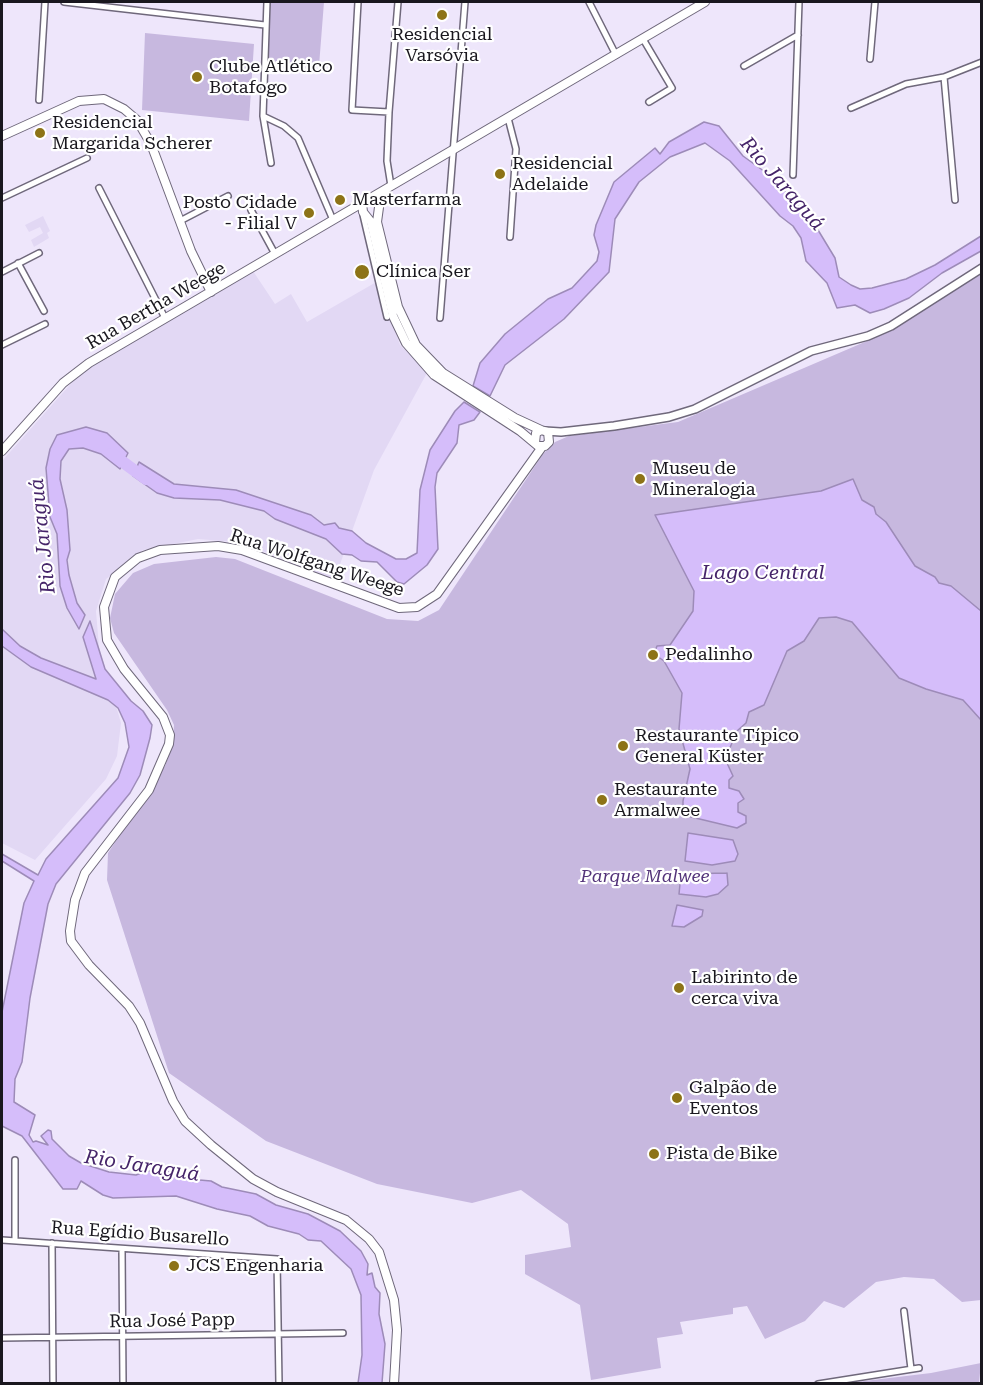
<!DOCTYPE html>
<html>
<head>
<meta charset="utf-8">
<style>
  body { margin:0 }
  #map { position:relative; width:983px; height:1385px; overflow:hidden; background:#eee6fb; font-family:"Roboto Serif",serif }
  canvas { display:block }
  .frame { position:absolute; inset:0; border:3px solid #19171e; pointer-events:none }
</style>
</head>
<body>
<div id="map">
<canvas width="983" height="1385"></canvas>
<div class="frame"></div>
</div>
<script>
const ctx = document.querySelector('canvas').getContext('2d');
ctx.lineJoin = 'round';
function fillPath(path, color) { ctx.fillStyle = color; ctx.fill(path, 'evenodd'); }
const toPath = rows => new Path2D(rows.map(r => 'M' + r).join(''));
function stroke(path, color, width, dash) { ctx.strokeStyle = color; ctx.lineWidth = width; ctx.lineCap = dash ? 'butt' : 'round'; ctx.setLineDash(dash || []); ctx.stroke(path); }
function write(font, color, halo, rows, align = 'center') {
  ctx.font = font + ' "Roboto Serif",serif'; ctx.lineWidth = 4.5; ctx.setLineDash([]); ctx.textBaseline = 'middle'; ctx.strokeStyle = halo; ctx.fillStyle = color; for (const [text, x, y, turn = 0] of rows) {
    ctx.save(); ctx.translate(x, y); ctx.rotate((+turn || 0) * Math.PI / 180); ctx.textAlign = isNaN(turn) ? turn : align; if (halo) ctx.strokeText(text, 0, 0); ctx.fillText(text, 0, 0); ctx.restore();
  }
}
const built = toPath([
  [43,216,50,231,47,233,49,238,34,247,31,240,43,233,40,227,29,232,25,225],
  [253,271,275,304,291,294,307,322,378,281,400,345,428,371,374,470,334,581,289,560,235,542,198,539,143,550,106,579,96,611,99,647,121,723,117,756,106,779,35,860,2,843,2,461,84,369]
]);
const green = toPath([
  [269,2,324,2,319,66,266,62],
  [145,33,254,44,249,121,142,110],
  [981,265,981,1300,962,1302,934,1279,904,1277,876,1282,844,1308,824,1301,805,1321,765,1339,747,1306,733,1308,733,1314,680,1322,683,1334,657,1338,661,1368,591,1380,580,1305,525,1274,525,1255,571,1247,568,1224,521,1190,472,1203,377,1184,266,1141,169,1073,107,880,108,853,165,766,173,744,174,725,167,710,114,633,110,618,115,594,133,573,154,564,216,557,235,559,387,619,418,621,439,610,543,454,555,442,569,436,678,422,867,341,863,334,893,323],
  [981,1363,979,1383,848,1383,931,1373]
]);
const water = toPath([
  [704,122,719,126,743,156,772,177,815,225,835,258,839,277,851,285,860,289,872,288,906,279,935,265,981,236,981,251,942,273,909,298,884,309,870,313,855,305,837,308,827,283,806,261,801,238,793,226,780,216,730,161,705,143,670,157,639,182,615,219,609,272,564,319,505,365,490,396,473,386,480,363,505,334,548,299,572,288,597,261,599,252,594,235,596,225,614,182,655,148,660,154,669,142,704,122],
  [464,402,480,412,474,420,459,425,457,443,437,473,435,487,438,549,427,565,404,584,397,582,377,562,361,561,352,555,342,554,326,539,275,519,264,511,220,500,174,498,157,493,133,476,139,462,174,484,236,490,311,515,324,525,335,523,339,528,352,531,366,543,396,559,406,559,417,553,420,490,430,450,455,411,464,402],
  [86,427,107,433,128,453,120,469,101,454,83,448,69,449,61,461,60,479,67,510,70,550,67,560,69,575,77,603,85,615,79,629,67,608,60,586,57,534,50,517,46,468,50,449,57,435,86,427],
  [853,479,862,500,874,507,876,514,886,522,915,566,935,577,939,583,951,586,981,611,981,720,963,700,926,689,899,678,852,622,836,617,819,618,804,641,787,651,764,705,749,712,746,723,737,731,729,750,727,763,733,776,729,780,729,788,739,791,744,799,738,803,738,812,746,816,746,823,737,828,683,815,683,801,690,769,679,729,682,693,664,661,654,654,657,646,670,645,693,611,694,591,655,515,821,491,853,479],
  [90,621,105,669,131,701,143,711,152,725,150,738,140,775,130,793,56,884,48,904,30,998,22,1062,15,1079,14,1102,35,1115,29,1135,33,1142,36,1141,48,1145,41,1136,48,1130,51,1131,52,1139,69,1156,81,1163,109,1172,136,1175,146,1171,167,1171,188,1179,211,1181,222,1187,256,1194,276,1205,308,1214,340,1231,361,1251,368,1264,367,1275,372,1273,375,1287,380,1293,379,1314,385,1344,382,1383,358,1383,362,1355,361,1295,351,1269,321,1241,308,1240,299,1234,268,1226,250,1216,217,1209,176,1196,113,1198,103,1195,81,1181,77,1189,63,1189,22,1136,2,1126,2,1012,24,903,34,881,2,861,2,854,38,875,46,859,118,778,129,747,125,723,118,708,108,700,31,667,2,646,2,629,20,646,41,658,96,679,83,637,90,621],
  [688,833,733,840,738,854,735,861,712,865,685,861,688,833],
  [727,873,728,885,718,894,706,897,679,894,681,874,727,873],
  [677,905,703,910,702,916,684,927,672,926,677,905]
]);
const river = toPath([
  [112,454,146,479]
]);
const minor = toPath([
  [64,2,265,25],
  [267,2,263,116,284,126,298,138,333,220],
  [358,2,352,110,389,112,387,161,391,186],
  [589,2,616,55],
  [643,39,672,88,649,102],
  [870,59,875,2],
  [744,66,798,35],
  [39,100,45,2],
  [851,108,906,84,944,77],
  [389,112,398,2],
  [263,116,271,163],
  [508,118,516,149,510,237],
  [793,175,799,2],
  [99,188,165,318],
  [2,198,87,158],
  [955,200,944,77,982,62],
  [251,210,275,254],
  [363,215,387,317],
  [180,221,228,196],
  [18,263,44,311],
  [2,272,39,253],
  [440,318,465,2],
  [2,345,45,324],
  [15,1160,15,1240],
  [2,1240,277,1259,279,1384],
  [52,1243,53,1384],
  [122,1249,123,1384],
  [904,1311,911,1369],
  [2,1338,343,1333],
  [818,1384,919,1368]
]);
const tertiary = toPath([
  [545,431,561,432,614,426,669,417,695,409,811,351,868,336,891,326,982,268]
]);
const secondary = toPath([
  [2,136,79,101,104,99,124,109,137,120,151,144,191,251,211,292],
  [386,190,380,200,377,222,398,307,416,345,443,373,515,418,541,430],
  [362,203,363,212,371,222,393,316,406,343,434,375,520,431,538,446,545,446,549,442,548,432,541,430,536,433,535,443],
  [2,451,63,383,89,363,705,2],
  [394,1384,397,1330,394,1300,379,1252,369,1239,346,1220,277,1192,253,1179,211,1145,185,1121,173,1101,140,1023,129,1006,89,965,71,941,70,931,75,900,85,873,149,790,169,744,170,735,163,717,124,669,107,640,104,607,115,577,138,558,160,550,218,546,242,550,399,608,417,607,437,594,542,447]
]);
const markers = [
  [442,15,6,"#8d7317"],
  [197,77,6,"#8d7317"],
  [40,133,6,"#8d7317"],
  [500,174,6,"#8d7317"],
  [340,200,6,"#8d7317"],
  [309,213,6,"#8d7317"],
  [362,272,8,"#8d7317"],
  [640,479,6,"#8d7317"],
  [653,655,6,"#8d7317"],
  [623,746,6,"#8d7317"],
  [602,800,6,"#8d7317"],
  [679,988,6,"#8d7317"],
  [677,1098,6,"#8d7317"],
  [654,1154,6,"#8d7317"],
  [174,1266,6,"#8d7317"]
];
const poiNames = [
  ["Residencial",442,35,"center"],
  ["Varsóvia",442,56,"center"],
  ["Clube Atlético",209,67],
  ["Botafogo",209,88],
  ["Residencial",52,123],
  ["Margarida Scherer",52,144],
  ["Residencial",512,164],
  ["Adelaide",512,185],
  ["Masterfarma",352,200],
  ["Posto Cidade",297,203,"right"],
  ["- Filial V",297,224,"right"],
  ["Clínica Ser",376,272],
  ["Museu de",652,469],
  ["Mineralogia",652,490],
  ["Pedalinho",665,655],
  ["Restaurante Típico",635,736],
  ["General Küster",635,757],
  ["Restaurante",614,790],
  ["Armalwee",614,811],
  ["Labirinto de",691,978],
  ["cerca viva",691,999],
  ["Galpão de",689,1088],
  ["Eventos",689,1109],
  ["Pista de Bike",666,1154],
  ["JCS Engenharia",186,1266]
];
const streetNames = [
  ["Rua Bertha Weege",156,306,-30],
  ["Rua Wolfgang Weege",317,563,18],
  ["Rua Egídio Busarello",140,1234,4],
  ["Rua José Papp",172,1321,-1]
];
const parkNames = [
  ["Parque Malwee",645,877]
];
const waterNames = [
  ["Rio Jaraguá",782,184,49],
  ["Rio Jaraguá",43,536,-96],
  ["Lago Central",763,573],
  ["Rio Jaraguá",142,1166,9]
];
fillPath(built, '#e2d8f4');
fillPath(green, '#c7b8df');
fillPath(water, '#d5bdfa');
stroke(water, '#9d8bb8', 1.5);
stroke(river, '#d5bdfa', 12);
stroke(minor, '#6f687b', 8);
stroke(tertiary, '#6f687b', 10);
stroke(secondary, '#6f687b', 10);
stroke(minor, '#fff', 5);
stroke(tertiary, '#fff', 7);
stroke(secondary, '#fff', 8);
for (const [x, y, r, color] of markers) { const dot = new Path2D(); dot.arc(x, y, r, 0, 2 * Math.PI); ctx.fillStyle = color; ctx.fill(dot); stroke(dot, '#fff', 2); }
write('18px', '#19171e', '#fff', poiNames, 'left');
write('18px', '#19171e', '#fff', streetNames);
write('italic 18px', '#54347a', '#fff', parkNames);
write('italic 20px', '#452469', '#fff', waterNames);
</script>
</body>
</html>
